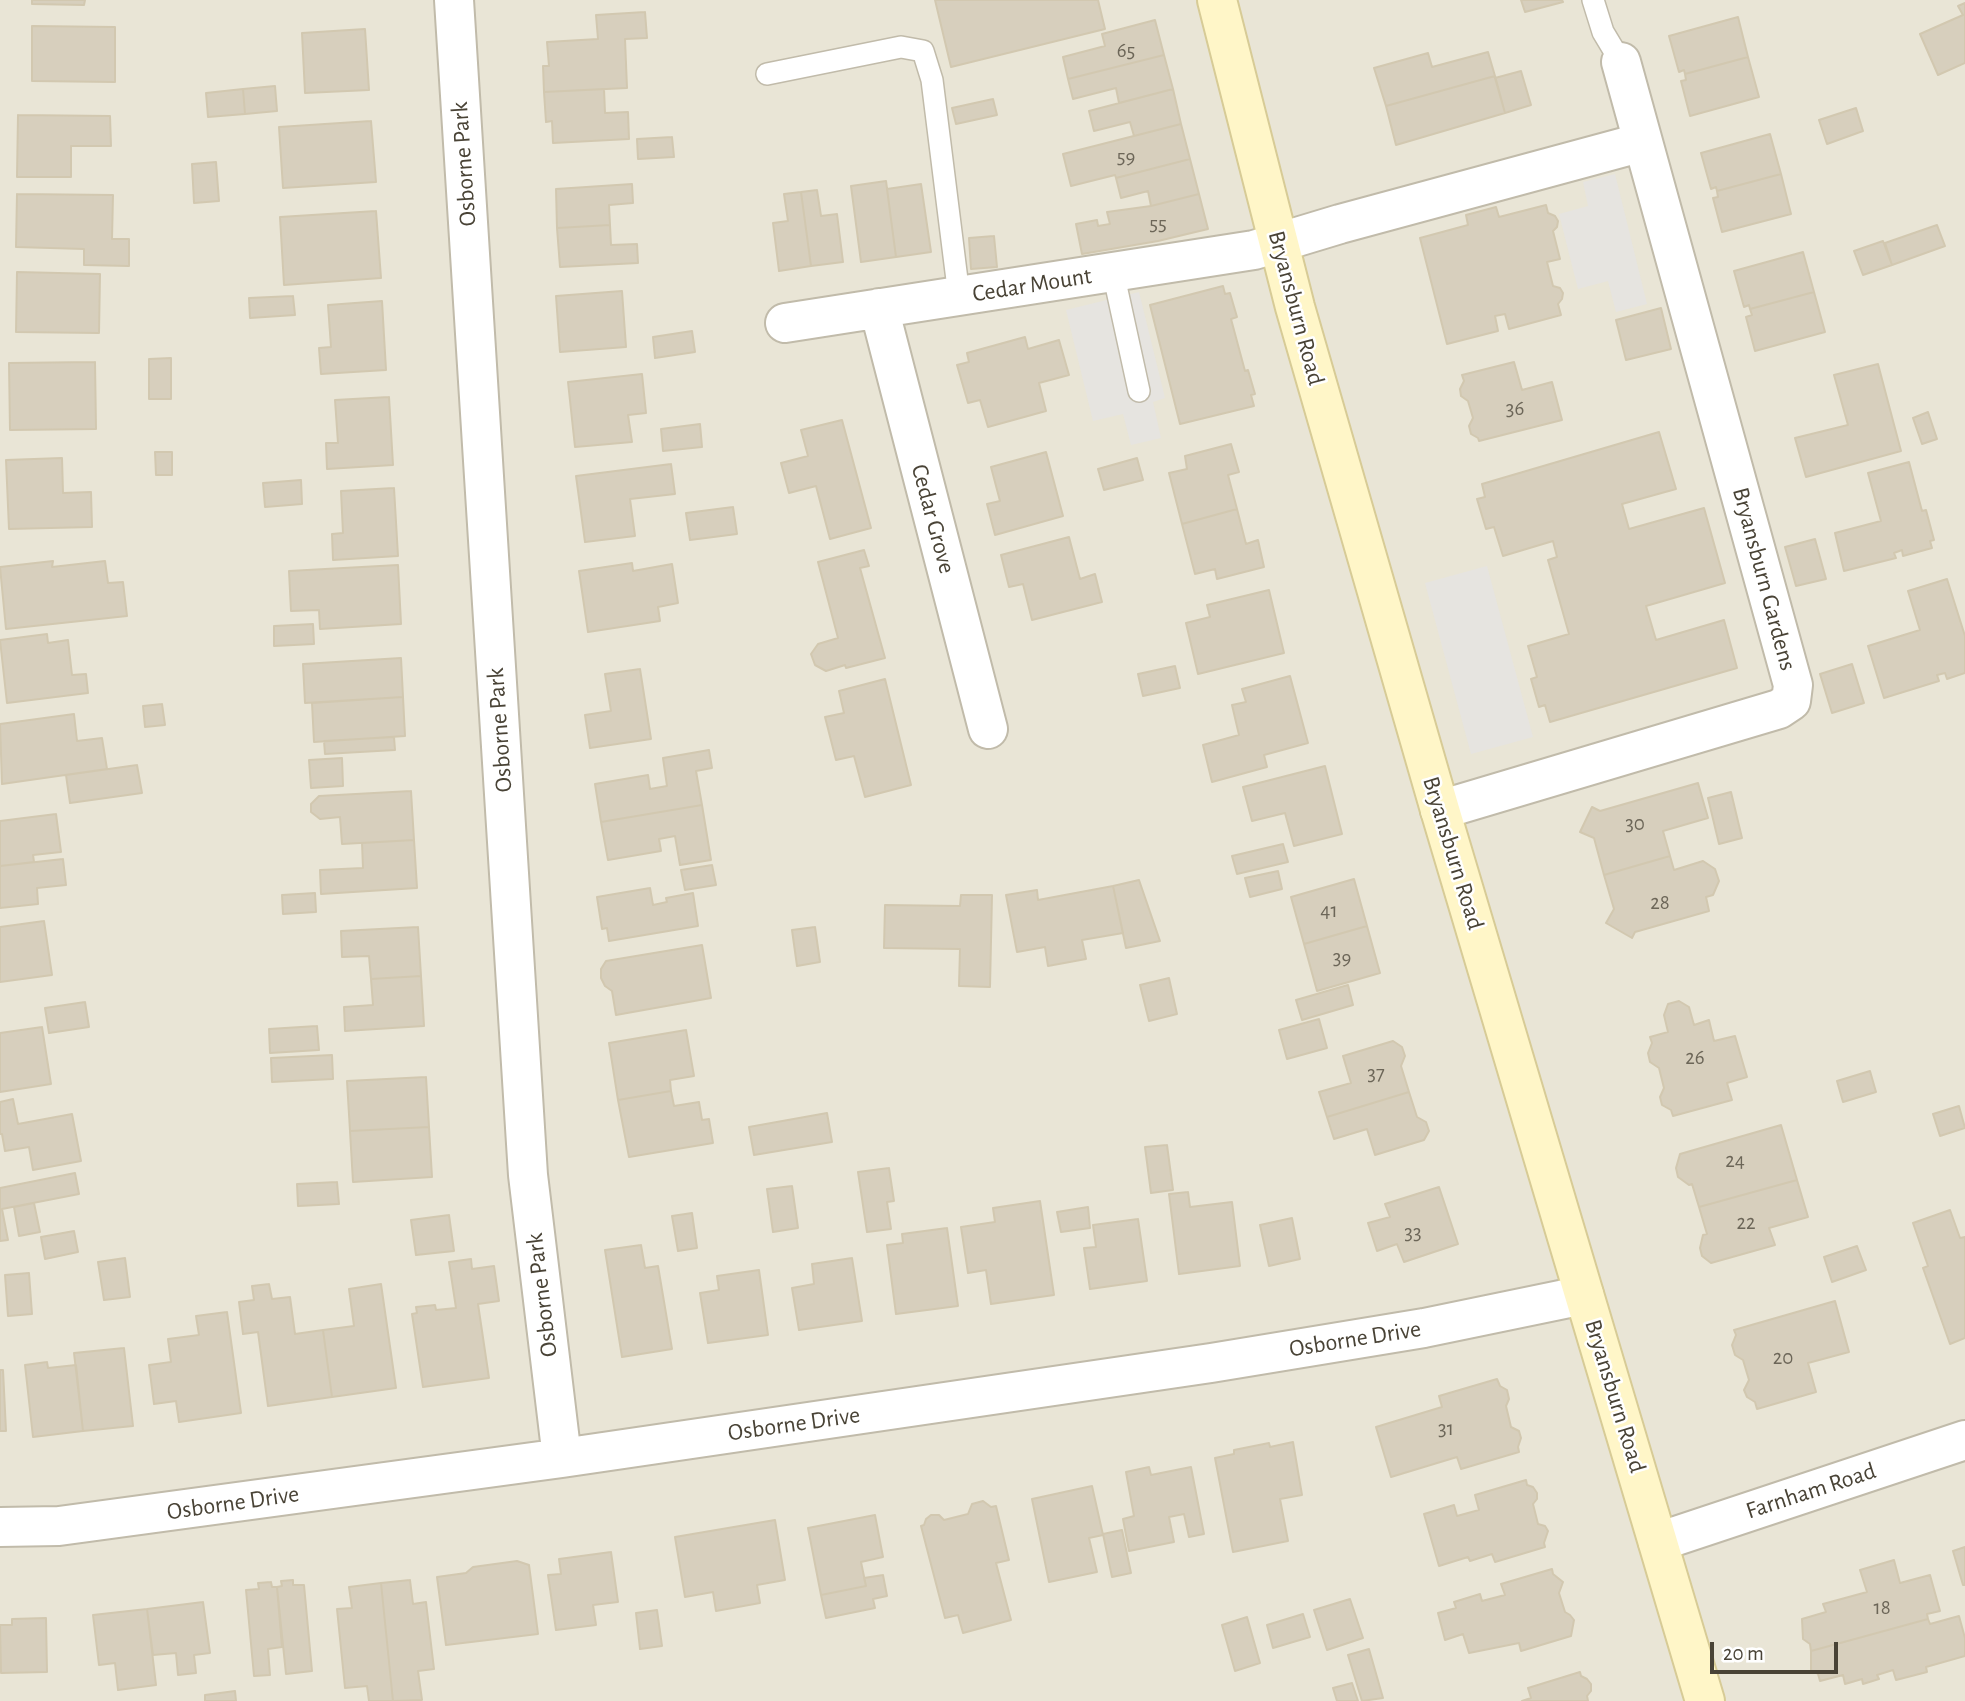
<!DOCTYPE html>
<html>
<head>
<meta charset="utf-8">
<style>
  body { margin:0 }
  #map { position:relative; width:1965px; height:1701px; overflow:hidden; background:#f5f2e8; font-family:"Alegreya Sans",sans-serif }
  canvas { display:block }
  .scale { position:absolute; left:1710px; top:1642px; width:128px; height:32px; box-sizing:border-box; border:4px solid #494336; border-top:0; padding-left:9px; font-size:21px; line-height:24px; white-space:nowrap; color:#494336; -webkit-text-stroke:5px #fff; paint-order:stroke }
</style>
</head>
<body>
<div id="map">
<canvas width="1965" height="1701"></canvas>
<div class="scale">20 m</div>
</div>
<script>
const ctx = document.querySelector('canvas').getContext('2d');
ctx.lineJoin = 'round';
function fillPath(path, color) { ctx.fillStyle = color; ctx.fill(path, 'evenodd'); }
const toPath = rows => new Path2D(rows.map(r => 'M' + r).join(''));
function stroke(path, color, width, dash) { ctx.strokeStyle = color; ctx.lineWidth = width; ctx.lineCap = dash ? 'butt' : 'round'; ctx.setLineDash(dash || []); ctx.stroke(path); }
function write(font, color, halo, rows, align = 'center') {
  ctx.font = font + ' "Alegreya Sans",sans-serif'; ctx.lineWidth = 5; ctx.setLineDash([]); ctx.textBaseline = 'middle'; ctx.strokeStyle = halo; ctx.fillStyle = color; for (const [text, x, y, turn = 0] of rows) {
    ctx.save(); ctx.translate(x, y); ctx.rotate((+turn || 0) * Math.PI / 180); ctx.textAlign = isNaN(turn) ? turn : align; if (halo) ctx.strokeText(text, 0, 0); ctx.fillText(text, 0, 0); ctx.restore();
  }
}
const residential = toPath([
  [0,0,1965,0,1965,1701,0,1701]
]);
const parking = toPath([
  [1615,174,1647,304,1616,312,1608,281,1578,289,1559,214,1588,206,1583,182],
  [1139,292,1165,398,1153,402,1161,438,1131,445,1123,414,1093,421,1066,310],
  [1487,566,1533,737,1471,754,1425,583]
]);
const building = toPath([
  [32,0,85,0,84,5,32,4,32,0],
  [935,0,1098,0,1105,29,951,67,935,0],
  [1521,0,1562,0,1563,2,1525,12,1521,0],
  [1965,3,1965,63,1938,75,1920,34,1963,15,1958,6,1965,3],
  [645,12,647,38,625,39,627,88,544,92,543,66,549,66,547,42,598,39,596,15,645,12],
  [1738,17,1748,57,1685,74,1684,70,1679,72,1669,36,1738,17],
  [1155,20,1164,55,1068,79,1063,57,1105,46,1102,34,1155,20],
  [32,26,115,27,115,82,32,81,32,26],
  [365,29,369,90,305,93,302,33,365,29],
  [1488,52,1495,76,1386,106,1374,68,1428,53,1432,67,1488,52],
  [1164,55,1173,89,1119,103,1116,88,1073,99,1068,79,1164,55],
  [1748,57,1759,97,1690,116,1681,81,1686,80,1685,74,1748,57],
  [1521,71,1531,105,1505,113,1495,78,1521,71],
  [1495,76,1505,113,1396,145,1386,106,1495,76],
  [275,86,277,111,245,114,243,89,275,86],
  [243,89,245,114,208,117,206,93,243,89],
  [604,89,605,113,628,112,629,139,553,143,552,121,546,122,544,92,604,89],
  [1173,89,1181,124,1134,136,1130,122,1094,131,1089,111,1173,89],
  [993,99,997,115,956,124,952,108,993,99],
  [1856,108,1863,131,1827,144,1819,120,1856,108],
  [18,115,110,116,111,146,71,146,71,177,17,177,18,115],
  [371,121,376,182,283,188,279,127,371,121],
  [1181,124,1190,159,1116,178,1115,175,1071,186,1063,154,1181,124],
  [1770,134,1781,174,1717,191,1716,187,1711,189,1701,153,1770,134],
  [672,137,674,157,638,159,637,139,672,137],
  [1190,159,1199,194,1151,206,1148,191,1121,198,1116,178,1190,159],
  [216,162,219,201,194,203,192,164,216,162],
  [1781,174,1791,214,1722,232,1713,198,1718,197,1717,191,1781,174],
  [886,181,896,257,861,262,851,186,886,181],
  [632,184,633,203,609,205,610,225,557,228,556,189,632,184],
  [921,184,931,252,896,257,887,189,921,184],
  [817,190,821,216,837,214,843,262,811,266,801,192,817,190],
  [801,192,811,266,779,271,773,223,788,221,784,194,801,192],
  [17,194,113,195,112,239,129,239,129,266,84,265,84,249,16,247,17,194],
  [1199,194,1208,229,1158,241,1082,254,1076,224,1097,220,1098,226,1110,224,1107,212,1151,206,1199,194],
  [1546,205,1548,213,1555,216,1558,221,1557,227,1553,231,1560,259,1547,262,1553,286,1560,288,1563,293,1562,299,1558,304,1561,315,1509,329,1505,314,1495,316,1498,331,1447,344,1420,238,1468,225,1466,215,1496,207,1499,217,1546,205],
  [376,211,381,278,284,285,280,217,376,211],
  [610,225,611,245,637,244,638,263,560,267,557,228,610,225],
  [1937,225,1945,246,1892,265,1885,243,1937,225],
  [994,236,997,267,971,269,969,238,994,236],
  [1883,241,1892,265,1863,275,1854,251,1883,241],
  [1803,252,1814,292,1750,309,1749,305,1744,307,1734,271,1803,252],
  [17,272,100,274,99,333,16,332,17,272],
  [1223,286,1225,294,1230,293,1237,317,1231,319,1245,371,1248,370,1255,394,1251,395,1254,406,1180,424,1150,305,1223,286],
  [622,291,626,347,560,352,556,296,622,291],
  [1814,292,1825,332,1755,351,1746,317,1752,315,1750,309,1814,292],
  [293,296,295,315,250,318,249,298,293,296],
  [382,301,386,370,321,374,319,348,331,347,328,305,382,301],
  [1661,308,1671,349,1626,360,1616,320,1661,308],
  [692,331,695,352,655,358,653,337,692,331],
  [1025,337,1028,349,1059,340,1069,375,1039,383,1046,411,988,427,980,400,968,403,957,365,969,362,967,353,1025,337],
  [171,358,171,399,149,399,149,359,171,358],
  [95,362,96,429,10,430,9,363,95,362],
  [1514,362,1522,390,1552,382,1562,420,1479,441,1478,438,1471,434,1469,426,1473,418,1468,401,1461,396,1460,389,1464,381,1462,375,1514,362],
  [1878,364,1901,451,1806,477,1795,438,1848,425,1834,375,1878,364],
  [642,374,646,413,628,415,632,442,575,447,568,382,642,374],
  [389,397,393,465,327,469,326,443,338,443,335,400,389,397],
  [1928,412,1937,439,1922,444,1913,418,1928,412],
  [842,420,871,528,830,539,816,486,789,493,781,463,808,456,801,430,842,420],
  [700,424,702,447,663,451,661,429,700,424],
  [1659,432,1676,489,1622,504,1629,529,1704,508,1725,583,1646,606,1656,640,1724,620,1737,668,1550,722,1545,705,1539,707,1531,679,1537,677,1528,646,1569,634,1548,560,1557,557,1553,541,1503,556,1494,527,1486,529,1477,499,1485,497,1482,484,1659,432],
  [1231,444,1239,472,1228,475,1237,509,1182,524,1169,473,1187,469,1185,456,1231,444],
  [155,452,172,452,172,475,156,475,155,452],
  [1046,452,1063,516,995,535,987,504,1000,501,991,467,1046,452],
  [62,458,63,493,91,492,92,527,9,529,6,460,62,458],
  [1137,458,1143,480,1104,490,1098,469,1137,458],
  [1909,462,1922,511,1926,510,1934,540,1930,541,1932,548,1903,556,1902,550,1894,553,1896,558,1844,571,1835,533,1881,521,1868,473,1909,462],
  [671,464,675,494,630,499,635,536,585,542,576,476,671,464],
  [301,480,302,504,265,507,263,483,301,480],
  [394,488,398,556,333,560,332,534,343,533,341,491,394,488],
  [733,507,737,534,690,540,686,513,733,507],
  [1237,509,1246,544,1258,540,1264,567,1217,579,1215,569,1195,574,1182,524,1237,509],
  [1069,537,1080,579,1095,574,1102,602,1032,620,1023,584,1009,587,1001,555,1069,537],
  [1815,539,1826,579,1796,586,1785,547,1815,539],
  [864,550,869,566,860,568,885,658,846,668,845,665,826,671,815,665,811,654,818,644,838,638,818,562,864,550],
  [53,561,52,567,105,561,108,583,123,582,127,616,6,629,0,567,53,561],
  [632,563,633,571,672,564,678,603,658,607,660,621,588,632,579,571,632,563],
  [398,565,401,624,320,629,319,610,291,611,289,571,398,565],
  [1947,579,1965,636,1965,673,1947,679,1945,673,1937,675,1939,681,1884,698,1868,646,1920,630,1908,591,1947,579],
  [1269,590,1284,653,1198,674,1186,623,1210,617,1207,605,1269,590],
  [313,624,314,644,274,646,274,626,313,624],
  [47,634,48,643,68,640,72,675,86,674,88,693,7,703,0,640,47,634],
  [401,658,403,697,305,703,303,664,401,658],
  [1852,664,1864,703,1832,713,1820,674,1852,664],
  [1175,666,1180,688,1143,696,1138,674,1175,666],
  [640,669,651,739,590,748,585,715,611,711,605,674,640,669],
  [1290,676,1308,743,1264,755,1267,767,1212,782,1203,745,1239,735,1232,705,1246,702,1242,689,1290,676],
  [885,679,911,785,865,797,854,756,836,760,825,717,844,713,839,691,885,679],
  [403,697,405,736,314,742,312,703,403,697],
  [162,704,165,725,145,727,143,706,162,704],
  [74,714,77,741,102,738,107,769,2,784,0,724,74,714],
  [394,737,395,750,325,754,324,741,394,737],
  [709,750,712,768,696,771,702,805,601,822,595,784,648,775,650,789,667,786,663,758,709,750],
  [342,758,343,786,311,788,309,760,342,758],
  [137,765,142,793,70,803,66,775,137,765],
  [1325,766,1342,834,1294,846,1285,813,1252,821,1243,787,1325,766],
  [1698,783,1708,818,1663,831,1670,856,1604,875,1594,838,1580,832,1592,807,1600,811,1698,783],
  [411,791,414,840,342,844,340,817,320,819,311,812,311,804,319,796,411,791],
  [1731,792,1742,838,1719,844,1708,798,1731,792],
  [702,805,711,860,680,865,675,836,659,839,661,851,608,860,601,822,702,805],
  [56,814,61,852,33,855,34,862,0,866,0,821,56,814],
  [414,840,417,888,321,894,320,870,363,868,362,843,414,840],
  [1283,844,1288,862,1237,874,1232,856,1283,844],
  [1670,856,1674,870,1703,861,1715,869,1719,881,1713,895,1706,897,1709,911,1635,932,1632,938,1606,923,1614,909,1604,875,1670,856],
  [63,859,66,885,37,888,38,904,0,908,0,866,63,859],
  [712,865,716,885,685,890,681,870,712,865],
  [1278,871,1282,889,1250,897,1245,878,1278,871],
  [1354,879,1367,926,1304,944,1291,897,1354,879],
  [1139,880,1160,941,1126,948,1113,886,1139,880],
  [1113,886,1123,933,1082,940,1086,959,1048,966,1045,947,1017,952,1006,895,1037,890,1038,900,1113,886],
  [650,888,653,905,667,902,666,898,693,893,698,926,609,941,607,928,602,929,597,897,650,888],
  [315,893,316,912,283,914,282,895,315,893],
  [961,895,992,895,990,987,959,986,960,949,884,948,885,905,960,906,961,895],
  [44,921,52,975,0,982,0,927,44,921],
  [1367,926,1380,973,1317,991,1304,944,1367,926],
  [418,927,421,976,371,979,369,956,342,957,341,931,418,927],
  [815,927,820,962,797,966,792,930,815,927],
  [702,945,711,998,616,1015,612,991,605,986,601,978,601,969,606,961,702,945],
  [421,976,424,1026,345,1031,344,1007,373,1005,371,979,421,976],
  [1169,978,1177,1014,1149,1021,1140,985,1169,978],
  [1348,985,1353,1005,1302,1020,1296,1000,1348,985],
  [1679,1001,1689,1007,1694,1025,1709,1020,1714,1041,1735,1036,1747,1077,1727,1083,1732,1100,1673,1116,1671,1110,1662,1105,1660,1097,1664,1088,1659,1068,1650,1062,1648,1053,1652,1043,1650,1037,1668,1032,1664,1015,1668,1004,1679,1001],
  [85,1002,89,1027,49,1033,45,1008,85,1002],
  [1319,1019,1327,1048,1287,1059,1279,1030,1319,1019],
  [317,1026,319,1050,270,1053,269,1029,317,1026],
  [42,1027,51,1084,0,1092,0,1033,42,1027],
  [686,1030,694,1076,670,1080,671,1091,618,1100,609,1043,686,1030],
  [1393,1041,1402,1047,1405,1056,1401,1066,1409,1092,1327,1117,1319,1092,1351,1083,1343,1056,1393,1041],
  [332,1055,333,1079,272,1082,271,1058,332,1055],
  [1870,1071,1876,1092,1843,1102,1837,1081,1870,1071],
  [426,1077,429,1127,350,1131,347,1081,426,1077],
  [671,1091,674,1106,699,1102,702,1120,709,1119,713,1143,629,1157,618,1100,671,1091],
  [1409,1092,1417,1117,1426,1122,1429,1131,1424,1140,1375,1155,1367,1129,1334,1139,1327,1117,1409,1092],
  [13,1099,18,1124,72,1114,81,1161,33,1170,29,1147,5,1151,2,1134,0,1134,0,1102,13,1099],
  [1959,1106,1965,1128,1940,1136,1933,1114,1959,1106],
  [827,1113,832,1142,754,1155,749,1127,827,1113],
  [1781,1125,1797,1180,1699,1207,1692,1184,1689,1185,1678,1177,1676,1168,1680,1154,1781,1125],
  [429,1127,432,1177,353,1182,350,1131,429,1127],
  [1167,1145,1173,1190,1151,1193,1145,1147,1167,1145],
  [889,1168,894,1201,887,1202,891,1229,867,1232,858,1172,889,1168],
  [75,1173,79,1194,2,1209,8,1240,0,1241,0,1188,75,1173],
  [1797,1180,1808,1217,1769,1228,1775,1245,1711,1263,1702,1256,1700,1248,1703,1235,1707,1234,1699,1207,1797,1180],
  [337,1182,339,1204,298,1206,297,1184,337,1182],
  [792,1186,798,1228,773,1232,767,1189,792,1186],
  [1439,1187,1458,1244,1404,1262,1397,1244,1377,1251,1368,1223,1390,1217,1385,1204,1439,1187],
  [1188,1192,1190,1207,1232,1202,1240,1266,1179,1274,1169,1194,1188,1192],
  [1040,1201,1054,1295,991,1304,986,1270,968,1273,961,1227,995,1222,993,1208,1040,1201],
  [34,1203,40,1232,19,1236,14,1207,34,1203],
  [1088,1207,1090,1228,1061,1232,1057,1212,1088,1207],
  [1950,1210,1960,1238,1965,1237,1965,1338,1950,1344,1923,1268,1928,1266,1913,1223,1950,1210],
  [692,1213,697,1248,678,1251,672,1216,692,1213],
  [449,1215,454,1251,416,1255,411,1220,449,1215],
  [1292,1218,1300,1259,1269,1266,1260,1225,1292,1218],
  [1138,1219,1147,1281,1090,1289,1084,1248,1096,1247,1093,1225,1138,1219],
  [947,1228,958,1306,896,1314,887,1245,903,1243,902,1234,947,1228],
  [74,1231,78,1252,45,1259,41,1237,74,1231],
  [641,1245,645,1268,658,1266,672,1349,622,1357,605,1250,641,1245],
  [1857,1246,1866,1270,1832,1282,1824,1257,1857,1246],
  [125,1258,130,1297,104,1300,98,1262,125,1258],
  [852,1258,862,1321,799,1330,792,1288,814,1284,812,1264,852,1258],
  [471,1259,472,1269,494,1266,499,1301,478,1304,489,1378,423,1387,412,1314,417,1313,416,1307,435,1305,436,1310,456,1308,449,1262,471,1259],
  [759,1270,768,1335,708,1343,700,1293,719,1290,717,1276,759,1270],
  [29,1273,32,1314,8,1316,5,1275,29,1273],
  [269,1284,272,1299,290,1297,295,1334,323,1330,332,1397,268,1406,258,1332,243,1334,239,1302,254,1300,252,1286,269,1284],
  [381,1284,396,1388,332,1397,323,1330,354,1326,349,1289,381,1284],
  [1835,1301,1849,1352,1808,1363,1816,1392,1757,1409,1755,1402,1747,1397,1744,1390,1749,1380,1743,1360,1735,1355,1732,1345,1736,1335,1734,1330,1835,1301],
  [227,1312,241,1413,179,1422,176,1401,154,1404,149,1365,171,1362,168,1339,199,1335,196,1316,227,1312],
  [124,1348,133,1426,83,1431,74,1353,124,1348],
  [47,1362,48,1368,76,1365,83,1431,33,1437,25,1365,47,1362],
  [0,1370,3,1370,6,1431,0,1431,0,1370],
  [1497,1379,1500,1386,1507,1390,1509,1399,1506,1406,1511,1427,1519,1431,1521,1438,1518,1447,1519,1452,1461,1469,1457,1457,1391,1477,1376,1427,1442,1407,1439,1396,1497,1379],
  [1293,1442,1302,1495,1280,1499,1288,1541,1233,1552,1215,1458,1234,1454,1234,1450,1269,1443,1270,1447,1293,1442],
  [1149,1467,1151,1475,1191,1467,1204,1534,1189,1537,1184,1514,1169,1517,1174,1542,1129,1551,1123,1519,1134,1516,1126,1472,1149,1467],
  [1526,1480,1527,1485,1533,1487,1537,1493,1537,1499,1533,1504,1538,1524,1545,1526,1548,1531,1544,1543,1545,1547,1495,1562,1492,1554,1470,1561,1468,1557,1439,1566,1424,1514,1454,1505,1457,1516,1479,1510,1475,1495,1526,1480],
  [1092,1486,1103,1535,1089,1538,1097,1572,1049,1582,1032,1499,1092,1486],
  [983,1501,991,1507,996,1506,1009,1560,996,1563,1011,1620,963,1633,958,1615,945,1618,921,1526,924,1525,926,1519,931,1515,939,1515,944,1520,968,1514,972,1504,983,1501],
  [875,1515,883,1557,861,1562,866,1586,821,1595,808,1528,875,1515],
  [775,1520,785,1580,757,1585,760,1603,716,1611,713,1592,685,1597,675,1537,775,1520],
  [1122,1530,1131,1573,1112,1577,1103,1534,1122,1530],
  [1965,1547,1965,1585,1963,1585,1953,1551,1965,1547],
  [611,1552,618,1602,593,1605,596,1625,556,1630,548,1575,561,1574,559,1559,611,1552],
  [1894,1560,1900,1583,1930,1575,1940,1611,1927,1614,1928,1619,1811,1651,1810,1644,1803,1639,1802,1619,1826,1612,1823,1604,1867,1592,1860,1570,1894,1560],
  [517,1561,529,1565,538,1634,446,1645,437,1577,466,1573,473,1567,517,1561],
  [1552,1569,1553,1574,1563,1582,1559,1593,1565,1612,1570,1615,1574,1620,1571,1636,1521,1651,1519,1643,1469,1653,1463,1634,1445,1640,1438,1613,1456,1608,1454,1602,1480,1594,1482,1601,1505,1595,1501,1584,1552,1569],
  [883,1575,887,1596,873,1599,875,1608,826,1618,821,1595,866,1586,864,1578,883,1575],
  [293,1580,293,1585,304,1585,312,1671,286,1674,277,1587,282,1586,281,1581,293,1580],
  [410,1580,413,1604,426,1602,434,1669,418,1671,422,1700,393,1701,381,1583,410,1580],
  [271,1582,272,1587,277,1587,282,1647,268,1649,270,1675,254,1676,246,1590,259,1589,258,1583,271,1582],
  [381,1583,393,1701,369,1701,367,1686,345,1688,337,1609,352,1608,349,1587,381,1583],
  [1350,1599,1363,1638,1327,1650,1314,1610,1350,1599],
  [203,1602,210,1653,194,1655,196,1673,178,1675,176,1653,153,1655,147,1609,203,1602],
  [147,1609,156,1685,118,1690,115,1663,99,1665,93,1615,147,1609],
  [657,1610,662,1646,640,1649,636,1613,657,1610],
  [1303,1614,1310,1637,1273,1648,1267,1625,1303,1614],
  [1959,1616,1965,1638,1965,1656,1926,1667,1927,1672,1896,1680,1893,1670,1877,1675,1879,1679,1863,1684,1862,1679,1845,1684,1843,1675,1820,1681,1818,1674,1811,1670,1811,1651,1928,1619,1930,1624,1959,1616],
  [1247,1617,1260,1663,1235,1671,1222,1625,1247,1617],
  [46,1618,47,1672,1,1673,0,1625,12,1625,12,1619,46,1618],
  [1369,1649,1383,1698,1362,1701,1348,1655,1369,1649],
  [1580,1672,1581,1676,1587,1679,1591,1684,1591,1691,1587,1696,1588,1701,1522,1701,1531,1698,1528,1688,1580,1672],
  [1352,1683,1358,1701,1337,1701,1333,1688,1352,1683],
  [235,1691,236,1701,205,1701,205,1695,235,1691]
]);
const service = toPath([
  [1593,0,1603,32,1621,62],
  [767,74,901,47,923,51,932,80,959,296],
  [1113,272,1139,391]
]);
const minor = toPath([
  [454,0,528,1175,562,1458],
  [879,308,988,729],
  [785,323,1254,250,1340,224,1643,142],
  [1440,810,1779,709,1791,701,1793,685,1621,62],
  [0,1527,59,1526,562,1458,1211,1363,1424,1328,1584,1295],
  [1658,1542,1965,1440]
]);
const secondary = toPath([
  [1217,0,1295,307,1440,810,1705,1701]
]);
const numberNames = [
  ["65",1126,51],
  ["59",1126,157],
  ["55",1158,224],
  ["36",1515,409],
  ["30",1635,824],
  ["28",1660,903],
  ["41",1329,911],
  ["39",1342,958],
  ["26",1695,1058],
  ["37",1376,1074],
  ["24",1735,1161],
  ["22",1746,1223],
  ["33",1413,1233],
  ["20",1783,1358],
  ["31",1446,1429],
  ["18",1882,1608]
];
const streetNames = [
  ["Osborne Park",464,164,-94],
  ["Cedar Mount",1032,285,-9],
  ["Bryansburn Road",1296,308,75],
  ["Cedar Grove",933,519,75],
  ["Bryansburn Gardens",1764,579,75],
  ["Osborne Park",500,730,-94],
  ["Bryansburn Road",1453,853,73],
  ["Osborne Park",542,1295,-97],
  ["Osborne Drive",1355,1339,-9],
  ["Bryansburn Road",1615,1396,73],
  ["Osborne Drive",794,1424,-8],
  ["Farnham Road",1811,1491,-18],
  ["Osborne Drive",233,1503,-8]
];
fillPath(residential, '#e9e5d6');
fillPath(parking, '#e6e4e0');
fillPath(building, '#d7cfbd');
stroke(building, '#d2c8b0', 2);
stroke(service, '#c1bbaa', 24);
stroke(minor, '#c1bbaa', 42);
stroke(secondary, '#d7cb96', 42);
stroke(service, '#fff', 21);
stroke(minor, '#fff', 38);
stroke(secondary, '#fff6c8', 38);
write('21px', '#6c6658', null, numberNames);
write('24px', '#494336', '#fff', streetNames);
</script>
</body>
</html>
